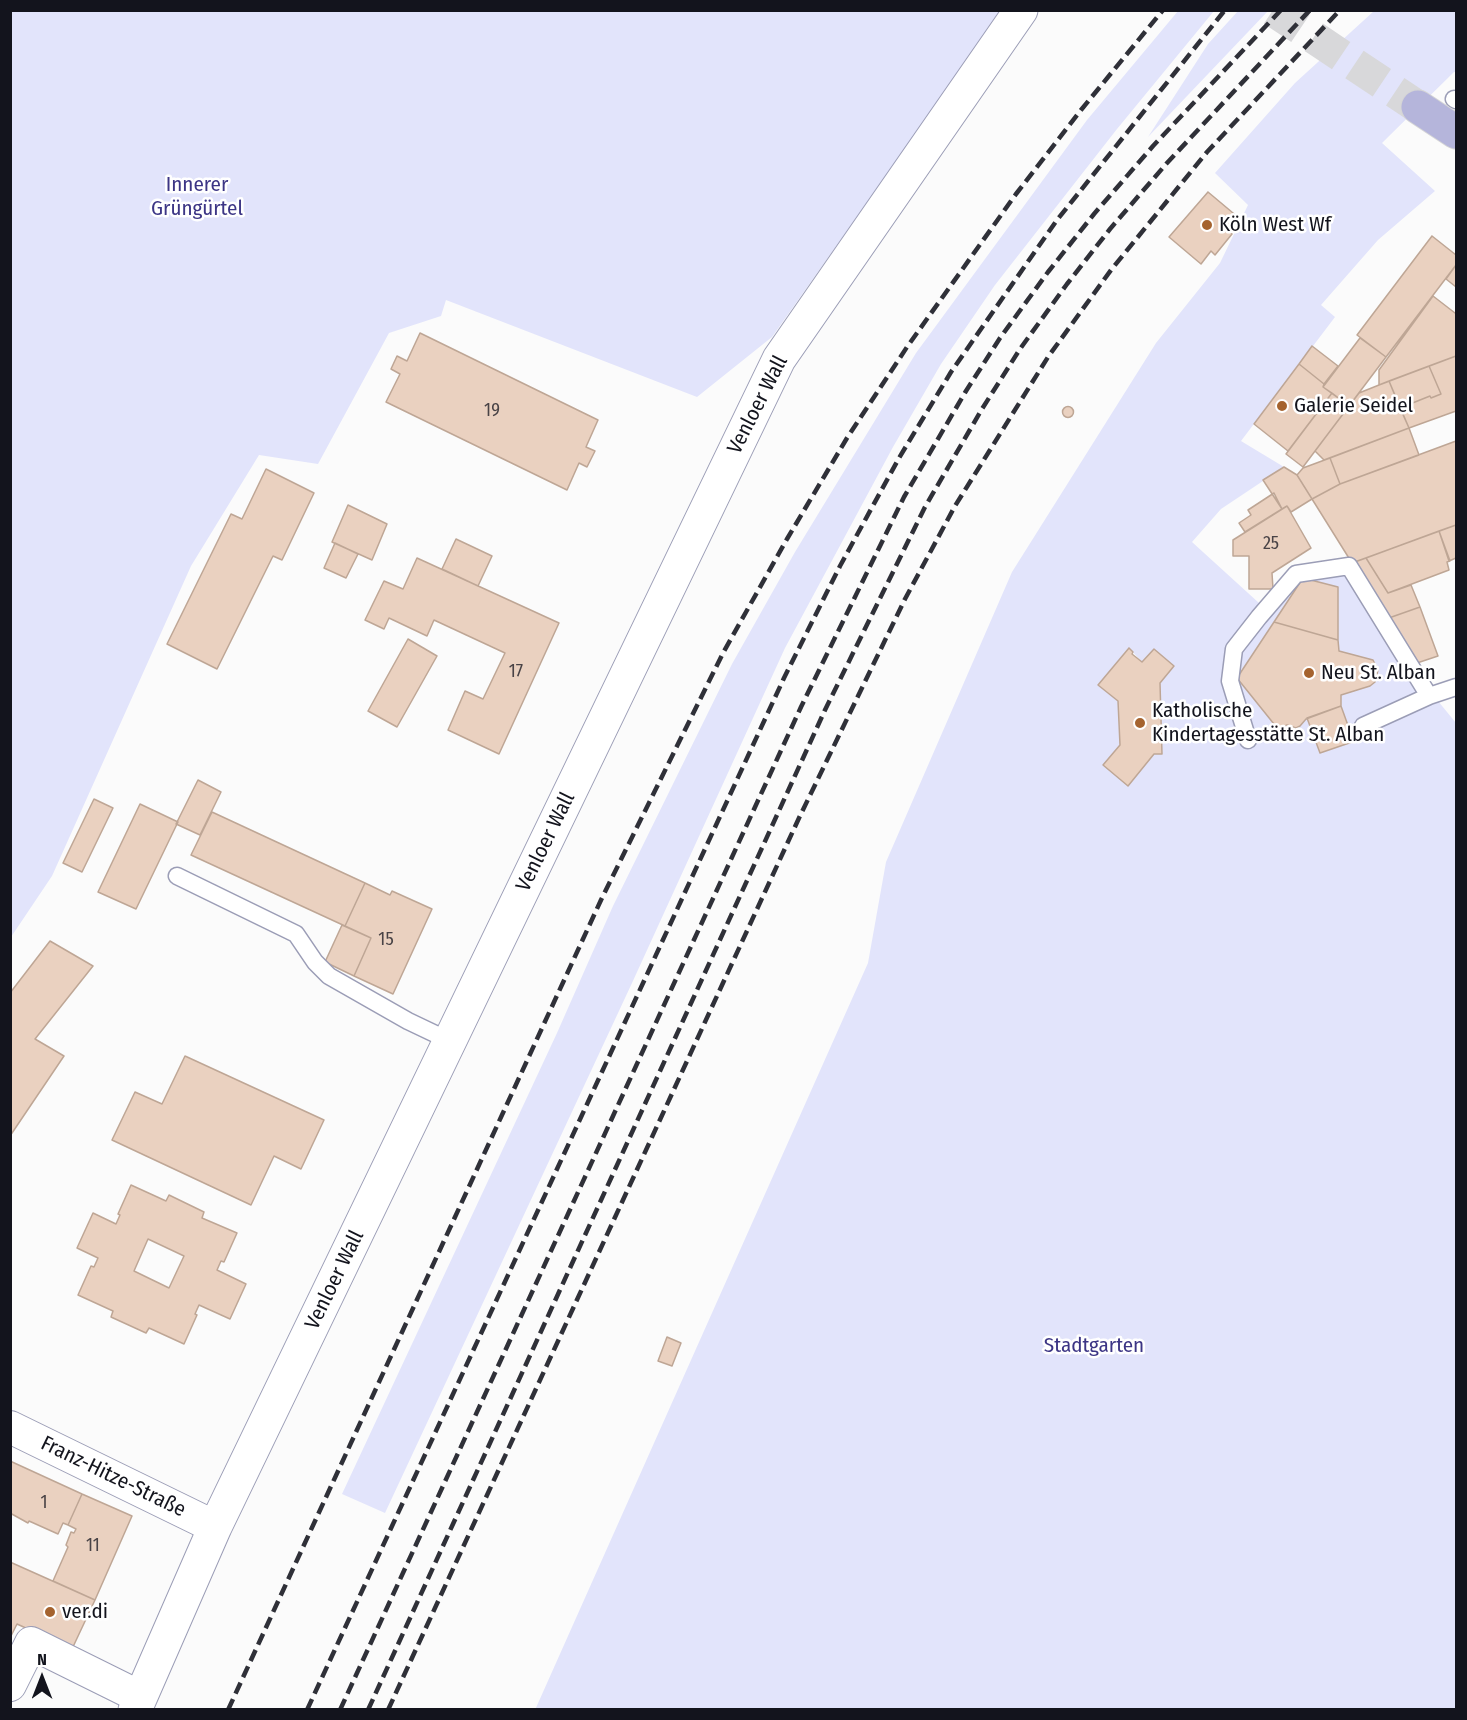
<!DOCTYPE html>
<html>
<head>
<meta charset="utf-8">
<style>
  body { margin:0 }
  #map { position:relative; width:1467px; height:1720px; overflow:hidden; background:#fbfbfb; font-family:"Fira Sans Condensed",sans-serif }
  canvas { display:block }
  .frame { position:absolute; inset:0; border:12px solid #13141d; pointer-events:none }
  .north { position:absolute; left:12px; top:1648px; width:60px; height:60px; -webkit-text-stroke:4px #fff; paint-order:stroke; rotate:0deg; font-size:16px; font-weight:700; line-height:24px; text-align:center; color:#13141d }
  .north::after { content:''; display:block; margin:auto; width:21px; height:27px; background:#13141d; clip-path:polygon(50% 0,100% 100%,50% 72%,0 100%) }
</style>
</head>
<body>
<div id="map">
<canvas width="1467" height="1720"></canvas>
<div class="frame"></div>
<div class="north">N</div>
</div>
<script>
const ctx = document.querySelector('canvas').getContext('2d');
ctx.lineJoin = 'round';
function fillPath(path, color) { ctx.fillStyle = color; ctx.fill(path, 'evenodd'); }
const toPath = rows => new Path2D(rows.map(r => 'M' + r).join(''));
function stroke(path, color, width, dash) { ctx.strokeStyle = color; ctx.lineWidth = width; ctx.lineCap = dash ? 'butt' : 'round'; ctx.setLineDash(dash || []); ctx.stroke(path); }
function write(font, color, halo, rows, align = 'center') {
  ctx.font = font + ' "Fira Sans Condensed",sans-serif'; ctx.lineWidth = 5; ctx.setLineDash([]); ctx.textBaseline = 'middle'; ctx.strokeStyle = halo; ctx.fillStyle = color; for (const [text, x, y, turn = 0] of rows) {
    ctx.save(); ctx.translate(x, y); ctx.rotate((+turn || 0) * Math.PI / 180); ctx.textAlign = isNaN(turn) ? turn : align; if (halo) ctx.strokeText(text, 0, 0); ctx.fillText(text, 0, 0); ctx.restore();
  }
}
const green = toPath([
  [10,11,1002,11,772,337,697,397,446,300,441,316,389,333,318,464,259,455,191,566,52,876,11,937],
  [1178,11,1214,11,1117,129,995,285,941,364,893,447,785,648,632,983,385,1513,342,1494,557,1033,613,906,732,664,795,552,916,353,1087,120],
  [1238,11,1268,11,1148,137,1208,44],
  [1374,11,1456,11,1456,72,1454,72,1382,143,1435,191,1378,240,1321,305,1335,317,1241,441,1284,467,1221,509,1192,542,1259,603,1292,573,1352,563,1411,668,1456,723,1456,1709,535,1710,868,963,886,862,1012,572,1156,343,1220,263,1248,205,1215,173,1295,83],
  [1274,622,1338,640,1339,651,1373,660,1378,670,1375,682,1370,686,1341,695,1341,706,1306,719,1300,726,1296,728,1287,725,1278,729,1237,678],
  [1129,648,1142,662,1154,649,1174,666,1160,683,1162,754,1154,754,1128,785,1104,765,1120,745,1118,701,1099,684]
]);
const building = toPath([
  [1208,192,1239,218,1229,231,1232,234,1215,255,1211,251,1201,264,1169,237,1208,192],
  [1432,236,1456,255,1456,265,1386,357,1357,335,1432,236],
  [1456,265,1456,287,1446,279,1456,265],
  [1433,296,1455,313,1456,312,1456,356,1379,385,1379,370,1433,296],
  [420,333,598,420,586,447,595,451,587,467,579,463,567,490,386,402,400,374,391,369,397,356,407,361,420,333],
  [1360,338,1386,357,1349,406,1323,387,1360,338],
  [1312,346,1338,366,1324,384,1299,364,1312,346],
  [1456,356,1456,411,1409,428,1400,408,1430,396,1431,398,1441,394,1429,366,1456,356],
  [1299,364,1324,384,1323,387,1332,393,1288,451,1254,424,1299,364],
  [1429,366,1441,394,1431,398,1430,396,1400,408,1389,381,1429,366],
  [1389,381,1409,428,1324,460,1315,451,1359,393,1389,381],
  [1332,393,1349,406,1303,467,1286,454,1332,393],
  '1062.5 412a5.5 5.5 0 1 1 11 0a5.5 5.5 0 1 1-11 0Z',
  [1409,428,1419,455,1340,484,1330,458,1409,428],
  [1456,441,1456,525,1352,563,1312,499,1340,484,1456,441],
  [1330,458,1340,484,1312,499,1297,475,1303,468,1330,458],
  [1284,467,1297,475,1312,499,1291,512,1287,506,1282,509,1263,480,1284,467],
  [266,469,314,493,282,560,273,556,217,669,167,644,231,514,242,519,266,469],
  [1274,493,1282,509,1245,532,1239,523,1251,515,1248,510,1274,493],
  [348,505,387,524,372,560,332,542,348,505],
  [1287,506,1311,548,1272,573,1273,589,1249,589,1249,556,1233,556,1233,540,1287,506],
  [1456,525,1456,558,1449,561,1439,531,1456,525],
  [1439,531,1450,561,1447,562,1449,570,1388,593,1366,558,1439,531],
  [456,539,492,556,478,586,442,569,456,539],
  [335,543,358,554,346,578,324,568,335,543],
  [417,558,559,623,499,754,448,730,465,691,483,699,505,653,434,620,427,636,389,618,384,629,365,620,384,581,403,589,417,558],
  [1366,558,1388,593,1411,585,1420,607,1386,619,1352,563,1366,558],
  [1303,578,1338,587,1338,640,1274,622,1303,578],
  [1420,607,1438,656,1414,664,1386,619,1420,607],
  [1274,622,1338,640,1339,651,1373,660,1378,670,1375,682,1370,686,1341,695,1341,706,1306,719,1300,726,1296,728,1287,725,1278,729,1237,678,1274,622],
  [408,639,437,656,397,727,368,711,408,639],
  [1129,648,1133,652,1132,654,1142,662,1154,649,1174,666,1160,683,1162,754,1154,754,1128,786,1103,765,1120,745,1118,701,1098,685,1129,648],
  [1341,706,1350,731,1354,729,1358,740,1320,753,1307,718,1341,706],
  [198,780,221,792,200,835,176,824,198,780],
  [94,799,113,808,82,872,63,863,94,799],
  [140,804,178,822,136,909,98,892,140,804],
  [212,812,365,883,345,926,191,855,212,812],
  [365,883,390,895,392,891,432,909,393,994,354,976,371,938,345,926,365,883],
  [342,925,371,938,354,976,325,962,342,925],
  [50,941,93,966,35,1039,64,1056,10,1136,10,993,50,941],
  [185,1056,324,1120,301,1169,274,1156,251,1205,112,1140,135,1092,162,1104,185,1056],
  [131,1185,166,1201,169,1195,204,1212,202,1218,237,1233,224,1262,221,1261,217,1270,246,1284,230,1319,199,1305,195,1314,197,1315,184,1344,149,1328,146,1333,111,1317,113,1311,78,1295,91,1266,94,1267,98,1258,77,1248,93,1213,116,1224,120,1215,118,1214,131,1185],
  [148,1239,184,1256,169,1288,134,1271,148,1239],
  [667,1337,681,1343,672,1366,658,1361,667,1337],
  [10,1461,82,1494,68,1525,63,1523,58,1534,29,1521,28,1523,10,1513,10,1461],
  [82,1494,132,1516,95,1600,53,1581,68,1547,66,1545,71,1532,74,1533,76,1529,68,1525,82,1494],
  [10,1562,95,1600,72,1649,17,1624,10,1638,10,1562]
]);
const primaryTunnel = toPath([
  [1273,10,1418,107]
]);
const service = toPath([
  [1454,99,1456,100],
  [1363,726,1429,696,1456,687],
  [1248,740,1230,681,1234,649,1259,617,1296,574,1349,566,1429,696],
  [177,876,296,934,315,962,329,976,408,1021,450,1041]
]);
const minor = toPath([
  [10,1427,215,1527],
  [10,1685,31,1643,140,1697]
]);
const tertiary = toPath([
  [135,1710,215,1527,779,359,1021,10]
]);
const primary = toPath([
  [1418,107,1456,132]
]);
const rail = toPath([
  [228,1710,601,900,723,653,787,539,847,438,907,347,1016,194,1081,110,1163,10],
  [307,1710,784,678,840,566,899,458,951,372,1057,220,1225,10],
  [340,1710,801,707,904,497,966,391,1000,338,1048,272,1094,214,1153,146,1281,10],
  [368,1710,825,710,925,507,982,409,1020,349,1067,284,1110,229,1167,163,1310,10],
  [388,1710,799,818,905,599,955,506,1048,357,1111,270,1207,152,1340,10]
]);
const markers = [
  [1207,225,6,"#a5632f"],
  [1282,406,6,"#a5632f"],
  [1309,673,6,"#a5632f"],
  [1140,723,6,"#a5632f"],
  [50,1612,6,"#a5632f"]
];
const numberNames = [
  ["19",492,411],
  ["25",1271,544],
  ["17",516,672],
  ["15",386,940],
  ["1",44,1503],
  ["11",93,1546]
];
const parkNames = [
  ["Innerer",197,185],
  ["Grüngürtel",197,209],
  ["Stadtgarten",1094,1346]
];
const poiNames = [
  ["Köln West Wf",1219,225],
  ["Galerie Seidel",1294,406],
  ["Neu St. Alban",1321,673],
  ["Katholische",1152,711],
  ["Kindertagesstätte St. Alban",1152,735],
  ["ver.di",62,1612]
];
const streetNames = [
  ["Venloer Wall",758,405,-63],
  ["Venloer Wall",546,842,-64],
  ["Venloer Wall",335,1280,-64],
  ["Franz-Hitze-Straße",113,1477,26]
];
fillPath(green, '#e2e4fb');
fillPath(building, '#ead1c0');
stroke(building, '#bea695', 1.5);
stroke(primaryTunnel, '#d8d8da', 33, [33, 16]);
stroke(service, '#9b9db6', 19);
stroke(minor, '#9b9db6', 34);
stroke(tertiary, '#9b9db6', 35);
stroke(primary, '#d5d5d6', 35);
stroke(service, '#fff', 16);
stroke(minor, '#fff', 32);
stroke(tertiary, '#fff', 33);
stroke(primary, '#b5b5db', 33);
stroke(rail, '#2f3038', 4.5, [12, 6]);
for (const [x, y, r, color] of markers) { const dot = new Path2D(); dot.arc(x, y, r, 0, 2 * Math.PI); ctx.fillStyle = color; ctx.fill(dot); stroke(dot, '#fff', 2); }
write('18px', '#494346', null, numberNames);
write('21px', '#3c3585', '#fff', parkNames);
write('21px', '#13141d', '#fff', poiNames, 'left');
write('21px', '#13141d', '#fff', streetNames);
</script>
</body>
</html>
